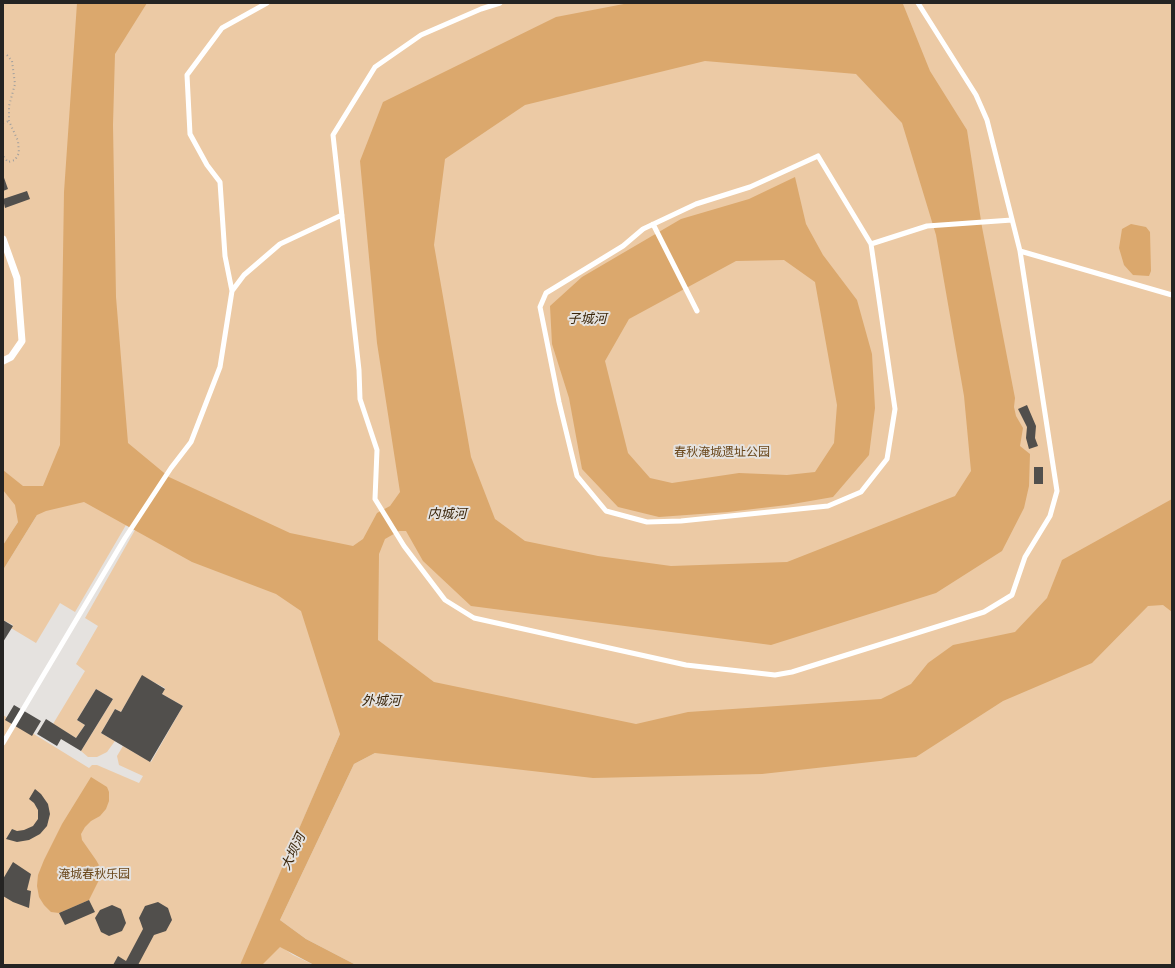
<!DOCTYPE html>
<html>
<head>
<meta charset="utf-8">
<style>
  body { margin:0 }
  #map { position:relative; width:1175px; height:968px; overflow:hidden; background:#e5e2df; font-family:"Varela Round",sans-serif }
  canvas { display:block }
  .frame { position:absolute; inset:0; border:4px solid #252423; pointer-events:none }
</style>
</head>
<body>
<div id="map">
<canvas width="1175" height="968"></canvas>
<div class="frame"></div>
</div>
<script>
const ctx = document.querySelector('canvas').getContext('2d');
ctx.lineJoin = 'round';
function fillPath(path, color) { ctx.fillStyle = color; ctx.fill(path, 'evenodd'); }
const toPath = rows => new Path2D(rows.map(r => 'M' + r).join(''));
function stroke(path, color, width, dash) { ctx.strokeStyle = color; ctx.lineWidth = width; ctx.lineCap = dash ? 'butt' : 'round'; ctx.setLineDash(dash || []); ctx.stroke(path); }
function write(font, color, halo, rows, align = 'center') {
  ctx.font = font + ' "Varela Round","Noto Sans SC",sans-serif'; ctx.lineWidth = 4; ctx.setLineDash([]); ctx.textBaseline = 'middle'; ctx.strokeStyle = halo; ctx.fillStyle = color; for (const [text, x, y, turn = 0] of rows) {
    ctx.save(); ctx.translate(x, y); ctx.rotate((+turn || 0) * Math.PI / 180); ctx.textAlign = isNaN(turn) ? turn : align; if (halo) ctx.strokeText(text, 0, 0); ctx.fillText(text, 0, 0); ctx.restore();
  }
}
const green = toPath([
  [3,3,1172,3,1172,965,356,965,306,939,280,920,354,764,375,753,340,734,256,929,293,955,314,965,3,965,3,715,89,768,92,765,97,765,139,783,143,776,119,765,117,756,123,746,151,762,183,706,162,694,165,688,142,676,121,712,115,709,101,733,115,741,107,752,97,757,88,757,81,751,113,699,96,689,77,720,85,725,76,738,53,724,85,671,76,664,98,626,85,618,135,530,126,525,75,612,60,603,36,643,11,628,13,625,3,620,3,570,37,515,18,522,3,545]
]);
const water = toPath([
  [77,3,147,3,115,54,113,125,116,297,128,443,169,477,290,533,353,546,363,539,377,513,390,506,400,492,377,343,360,161,383,102,556,17,629,3,903,4,930,71,967,130,982,227,1015,398,1014,407,1016,416,1023,428,1020,446,1030,454,1029,486,1024,508,1002,551,936,593,771,645,471,606,423,561,406,531,399,531,385,539,379,554,378,640,434,682,636,724,688,712,881,699,911,684,928,663,953,645,1015,632,1047,598,1062,560,1172,499,1172,612,1163,605,1148,606,1092,663,1003,701,916,757,762,774,593,778,375,753,354,764,280,920,306,939,356,965,314,965,280,947,262,965,240,965,340,734,301,611,276,594,192,562,84,502,46,511,37,515,3,570,3,545,18,522,15,505,3,490,3,470,23,486,43,486,60,445,64,192],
  [705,61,856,74,902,123,936,235,964,396,971,471,955,496,787,562,671,566,598,556,525,541,495,519,471,457,434,245,445,159,525,105],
  [795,177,806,224,823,255,857,300,872,354,875,408,869,455,833,497,787,505,728,512,659,517,618,507,582,469,569,398,552,344,550,306,582,277,681,219,749,199],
  [784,260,815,282,837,405,834,443,815,472,787,475,739,473,672,483,650,478,628,453,605,361,629,319,736,261],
  [1131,224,1146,227,1150,232,1151,271,1149,276,1133,275,1124,265,1119,248,1122,229],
  [91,777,107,787,109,792,109,801,106,809,100,816,91,821,85,827,81,834,82,840,96,860,100,867,99,880,89,900,59,913,51,912,44,905,39,897,37,886,38,875,44,860,62,824]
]);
const building = toPath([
  [3,175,8,189,3,191],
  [27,191,30,199,5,208,3,199],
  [1027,405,1036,426,1035,438,1038,446,1029,449,1026,438,1027,427,1018,409],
  [1034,467,1043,467,1043,484,1034,484],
  [3,620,13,626,3,642],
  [142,675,165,689,162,694,183,706,150,762,101,733,115,709,121,712],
  [96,689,113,699,81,751,61,739,57,746,37,734,46,719,76,738,85,725,77,720],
  [14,705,41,721,32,736,5,720],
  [35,789,41,794,48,804,50,814,47,826,40,834,29,840,17,842,6,839,12,829,17,831,24,830,33,826,38,819,38,810,34,803,29,799],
  [13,862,31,874,27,890,31,891,29,908,13,902,3,896,3,879],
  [89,900,95,912,65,925,59,913],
  [158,902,168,908,172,920,166,931,154,935,138,965,113,965,118,956,126,961,143,929,139,918,145,906],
  [112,905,121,909,126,923,122,931,109,936,101,932,95,918,100,910]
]);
const path = toPath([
  [3,55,7,55,12,61,15,84,9,106,9,121,18,141,19,153,15,160,8,162,3,156],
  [3,123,9,121]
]);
const service = toPath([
  [500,3,481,9,421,35,375,67,333,135,359,370,360,399,377,450,375,499,404,546,445,600,474,618,686,665,775,675,792,672,984,612,1012,595,1025,557,1050,516,1057,491,1020,251,987,120,976,95,918,3],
  [818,156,871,244,895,409,887,459,861,492,828,506,681,521,647,522,606,511,577,476,559,402,540,307,546,293,623,246,643,229,696,204,750,187,818,156],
  [653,224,697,311],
  [871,244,927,226,1012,220],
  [1020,251,1172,295],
  [232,291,225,256,220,182,207,165,190,134,187,75,222,28,267,3],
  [3,743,125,538,171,468,191,442,220,367,232,291,244,275,280,244,342,215]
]);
const pedestrian = toPath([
  [3,239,17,278,22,341,11,357,3,361]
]);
const parkNames = [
  ["春秋淹城遗址公园",722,453],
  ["淹城春秋乐园",94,875]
];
const waterNames = [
  ["子城河",587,320],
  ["内城河",447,515],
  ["外城河",381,702],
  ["大坝河",294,852,-65]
];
fillPath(green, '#eccaa5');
fillPath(water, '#dba86d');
fillPath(building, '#514f4c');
stroke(path, '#a2a09e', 2, [1, 3]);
stroke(service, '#fff', 5);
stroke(pedestrian, '#fff', 7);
write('12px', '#6a471b', '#e5e2df', parkNames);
write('italic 13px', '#3a250a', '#e5e2df', waterNames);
</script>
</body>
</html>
